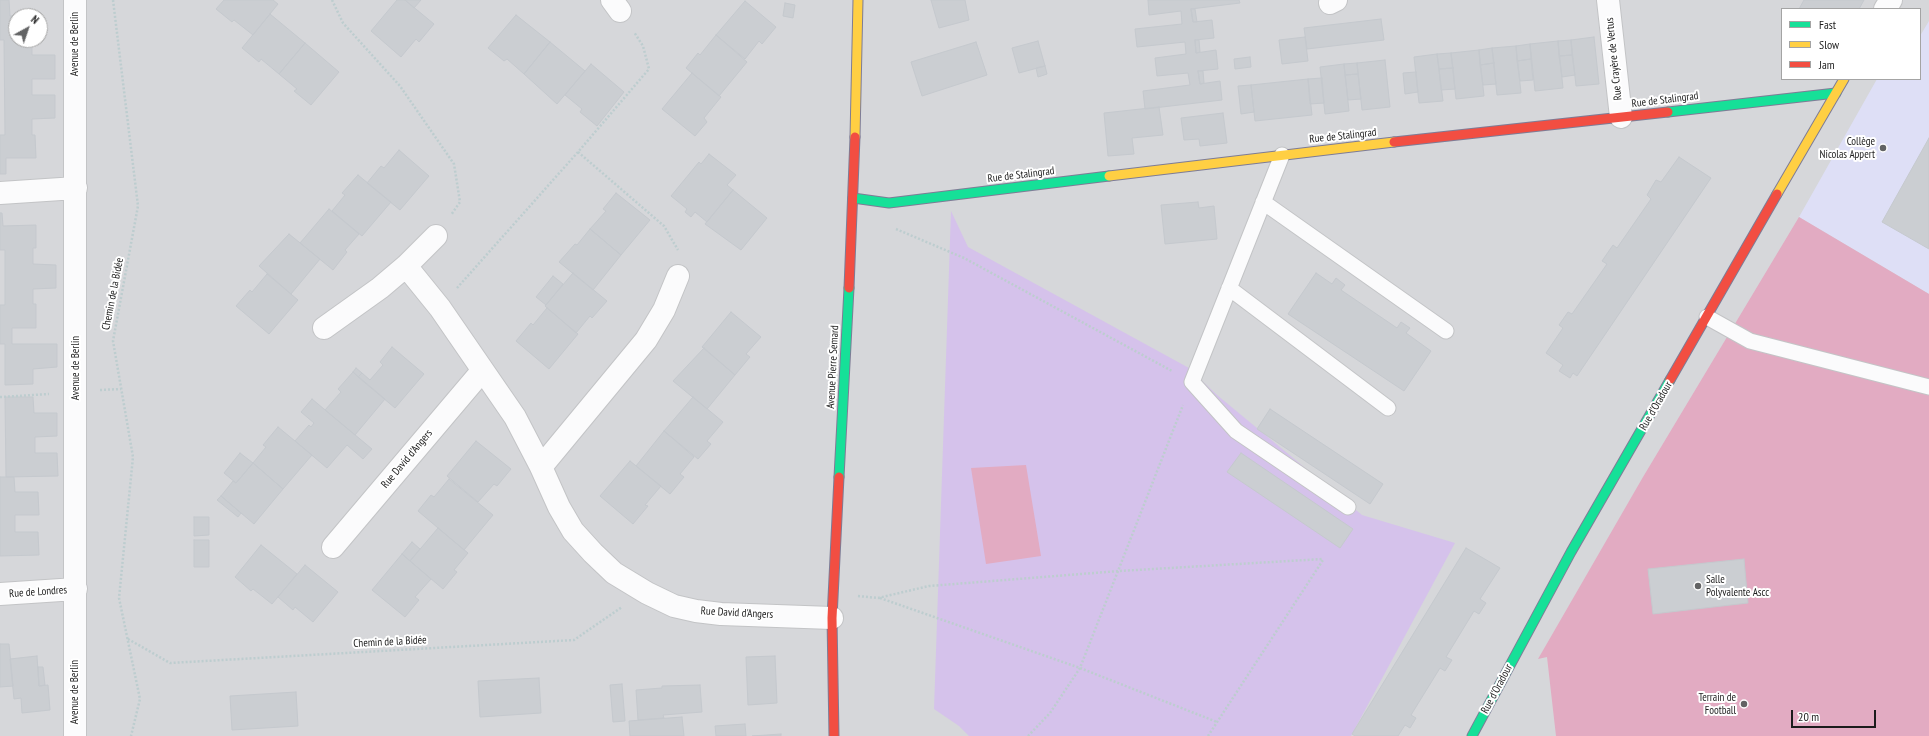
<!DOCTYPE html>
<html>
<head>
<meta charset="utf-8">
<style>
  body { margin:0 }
  #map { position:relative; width:1929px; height:736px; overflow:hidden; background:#e4e6eb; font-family:"PT Sans Narrow",sans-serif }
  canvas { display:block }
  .legend { position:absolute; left:1781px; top:8px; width:140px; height:72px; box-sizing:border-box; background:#fff; border:1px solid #a4a4a4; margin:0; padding:5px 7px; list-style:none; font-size:12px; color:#1c1c1c }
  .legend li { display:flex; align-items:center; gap:8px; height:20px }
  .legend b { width:20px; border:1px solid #a4a4a4 }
  .north { position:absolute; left:8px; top:8px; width:40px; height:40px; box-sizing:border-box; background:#fff; border:1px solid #a4a4a4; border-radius:50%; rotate:40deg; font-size:11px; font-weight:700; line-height:16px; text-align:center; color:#1c1c1c }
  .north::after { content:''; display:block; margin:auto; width:14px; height:18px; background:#626364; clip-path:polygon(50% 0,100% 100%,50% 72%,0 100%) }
  .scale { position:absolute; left:1791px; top:710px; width:85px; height:18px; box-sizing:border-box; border:2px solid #1c1c1c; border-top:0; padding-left:5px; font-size:12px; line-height:14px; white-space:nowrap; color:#1c1c1c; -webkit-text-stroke:3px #fff; paint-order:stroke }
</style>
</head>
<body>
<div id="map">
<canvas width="1929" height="736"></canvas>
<ul class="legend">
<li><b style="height:5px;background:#16e098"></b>Fast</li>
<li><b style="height:5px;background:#ffcf43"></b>Slow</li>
<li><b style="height:5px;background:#f24e42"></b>Jam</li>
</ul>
<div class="north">N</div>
<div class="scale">20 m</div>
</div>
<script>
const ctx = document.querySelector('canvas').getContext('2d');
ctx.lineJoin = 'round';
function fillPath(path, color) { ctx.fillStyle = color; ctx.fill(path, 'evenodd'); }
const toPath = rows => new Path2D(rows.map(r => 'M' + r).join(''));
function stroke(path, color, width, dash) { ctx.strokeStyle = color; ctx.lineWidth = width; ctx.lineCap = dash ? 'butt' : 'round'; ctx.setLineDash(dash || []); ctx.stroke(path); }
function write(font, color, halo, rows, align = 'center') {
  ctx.font = font + ' "PT Sans Narrow",sans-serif'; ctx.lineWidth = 4; ctx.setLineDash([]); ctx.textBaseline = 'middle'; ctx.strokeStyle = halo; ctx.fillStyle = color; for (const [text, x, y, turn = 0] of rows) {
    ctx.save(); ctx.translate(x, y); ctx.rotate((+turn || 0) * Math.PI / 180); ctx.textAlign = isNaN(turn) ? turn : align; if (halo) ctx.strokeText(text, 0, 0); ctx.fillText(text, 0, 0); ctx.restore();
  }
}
const residential = toPath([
  [0,0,1929,0,1929,736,0,736],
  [1782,9,1920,9,1920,79,1782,79],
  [16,16,40,16,40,40,16,40]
]);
const education = toPath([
  [1929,21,1929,294,1799,217,1877,79,1920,79,1920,36]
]);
const grass = toPath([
  [951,211,968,247,1189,368,1217,395,1362,515,1455,543,1351,736,969,736,959,726,934,709]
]);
const pitch = toPath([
  [1799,217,1929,294,1929,736,1556,736,1547,657,1538,659,1643,477],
  [1026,465,1041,556,986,564,971,468]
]);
const building = toPath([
  [0,0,9,0,10,16,34,15,16,16,16,40,32,40,32,55,55,55,55,79,32,79,32,95,55,95,55,118,32,119,32,135,35,135,36,158,6,158,6,174,0,174,0,135,5,135,4,40,0,40,0,0],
  [224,0,273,0,278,4,253,35,234,20,232,22,216,9,224,0],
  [397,0,405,0,434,24,419,42,416,39,401,57,371,31,397,0],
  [405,0,421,0,414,8,405,0],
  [931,0,965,0,969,20,939,28,931,0],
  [1148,0,1239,0,1240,3,1191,9,1193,22,1212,20,1214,38,1195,40,1196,53,1216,50,1218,69,1198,71,1200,84,1220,81,1222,100,1145,109,1143,91,1190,85,1188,73,1157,76,1155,58,1186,54,1185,42,1137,47,1135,29,1182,24,1181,11,1149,15,1148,0],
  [1804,0,1864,0,1859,9,1799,9,1804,0],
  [745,1,776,27,762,44,759,41,745,59,716,35,745,1],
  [785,3,795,5,793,18,783,16,785,3],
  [1191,9,1195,9,1197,22,1193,22,1191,9],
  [270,14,305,43,279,74,261,59,259,62,242,48,270,14],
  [516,15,550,42,524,74,507,59,504,61,488,48,516,15],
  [1381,19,1384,40,1307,49,1304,28,1381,19],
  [716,35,747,62,719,96,686,68,698,53,700,55,716,35],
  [1305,37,1308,61,1282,64,1279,40,1305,37],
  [1594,37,1599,84,1576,86,1571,40,1594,37],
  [1195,40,1199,40,1200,52,1196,53,1195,40],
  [1571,40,1572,55,1559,56,1558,41,1571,40],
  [1038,41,1045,66,1019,73,1012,48,1038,41],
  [1558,41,1563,88,1535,91,1530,44,1558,41],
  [550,42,585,71,557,104,524,74,550,42],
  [976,42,987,75,922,96,911,62,976,42],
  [305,43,339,72,311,105,294,91,297,89,279,74,305,43],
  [1530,44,1531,59,1517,61,1516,46,1530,44],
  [1516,46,1521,93,1497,95,1492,48,1516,46],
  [1492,48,1494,63,1480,65,1479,50,1492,48],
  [1479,50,1484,96,1456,99,1451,53,1479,50],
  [1451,53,1453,68,1439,69,1437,54,1451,53],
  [1437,54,1443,101,1419,103,1414,57,1437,54],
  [1572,55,1575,75,1562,77,1559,56,1572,55],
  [1250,57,1251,67,1235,69,1234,59,1250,57],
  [1531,59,1533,80,1520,81,1517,61,1531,59],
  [1385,60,1390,107,1362,110,1357,63,1385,60],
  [1357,63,1358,74,1345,75,1344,64,1357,63],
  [1494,63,1496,84,1483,85,1480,65,1494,63],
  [591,64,624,92,597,126,580,112,582,109,565,95,591,64],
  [1344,64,1349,111,1325,114,1320,67,1344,64],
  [1045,66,1047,74,1038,77,1036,68,1045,66],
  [1453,68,1455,89,1441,90,1439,69,1453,68],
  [1198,71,1203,71,1204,83,1200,84,1198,71],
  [1416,72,1418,92,1405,94,1403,73,1416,72],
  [692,73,721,97,704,118,707,122,695,136,662,109,692,73],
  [1358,74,1361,99,1348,100,1345,75,1358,74],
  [1322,78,1324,103,1310,104,1308,79,1322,78],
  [1308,79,1312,115,1255,121,1251,85,1308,79],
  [1251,85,1254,112,1241,114,1238,86,1251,85],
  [1159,107,1163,135,1132,138,1134,154,1108,156,1104,113,1159,107],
  [1223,113,1227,143,1200,146,1199,139,1184,140,1181,118,1223,113],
  [1929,138,1929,249,1882,222,1929,138],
  [399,150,429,176,400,210,367,183,381,166,384,168,399,150],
  [709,154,736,175,727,185,733,190,707,222,695,212,691,217,685,212,687,209,671,196,699,162,701,164,709,154],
  [1679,157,1711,178,1577,376,1573,373,1570,378,1559,371,1563,365,1546,353,1563,328,1559,325,1568,312,1572,314,1607,264,1602,261,1613,245,1617,248,1651,199,1647,195,1656,180,1661,182,1679,157],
  [358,175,391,202,362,236,332,211,345,195,342,193,358,175],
  [733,190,767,218,741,250,705,224,733,190],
  [616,193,650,220,621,255,590,229,606,211,603,209,616,193],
  [1198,202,1199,208,1214,206,1217,239,1165,244,1161,205,1198,202],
  [329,209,359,234,345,250,347,252,333,270,300,243,329,209],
  [0,213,2,213,3,226,36,225,36,248,33,248,33,264,56,265,56,288,33,289,33,304,36,304,36,328,12,328,12,344,57,344,57,367,33,369,33,384,5,385,5,344,0,344,0,305,5,305,5,250,0,250,0,213],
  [590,229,621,255,593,290,559,262,575,244,577,245,590,229],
  [289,234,320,259,291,294,259,266,289,234],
  [573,273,607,301,592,318,590,316,576,333,545,306,573,273],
  [1316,273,1332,284,1336,278,1345,285,1341,290,1397,328,1401,322,1410,328,1406,333,1431,351,1404,391,1288,314,1316,273],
  [267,274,298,300,269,334,236,306,250,290,252,292,267,274],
  [553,276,563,284,546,305,536,297,553,276],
  [547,308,578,334,549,369,516,341,531,323,533,325,547,308],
  [731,312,761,337,746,354,750,357,735,375,702,347,731,312],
  [392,347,424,374,395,408,358,377,362,373,370,380,383,365,380,362,392,347],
  [704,348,735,375,707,409,673,381,704,348],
  [356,368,362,373,358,377,353,372,356,368],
  [353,372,385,399,355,435,325,410,341,392,338,389,353,372],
  [5,397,33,397,34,413,57,413,57,436,35,437,35,453,57,453,58,476,6,477,5,397],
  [693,397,723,422,707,441,711,444,698,459,664,431,693,397],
  [312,399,372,449,363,459,347,445,327,468,295,441,309,425,311,427,314,423,301,412,312,399],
  [1270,409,1383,484,1370,504,1257,429,1270,409],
  [278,427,312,455,283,489,253,463,266,447,263,445,278,427],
  [664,431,694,457,680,474,684,477,670,494,636,466,664,431],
  [476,441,511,469,497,486,494,484,478,502,447,476,476,441],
  [240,453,253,463,236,483,224,473,240,453],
  [1241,453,1353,529,1340,548,1227,472,1241,453],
  [630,461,661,486,645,505,648,506,633,524,600,496,630,461],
  [253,463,283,489,254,524,221,496,233,481,236,483,253,463],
  [0,477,14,477,15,492,38,492,39,515,15,515,15,532,38,532,39,555,0,556,0,477],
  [449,479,493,515,464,550,418,511,431,495,434,497,449,479],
  [221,496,241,513,238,517,217,500,221,496],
  [194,517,209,517,209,535,194,536,194,517],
  [438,528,468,553,454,570,457,572,443,589,410,561,438,528],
  [194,540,209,540,209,567,194,567,194,540],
  [412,542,420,549,410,561,402,554,412,542],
  [261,545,297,574,272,604,253,589,251,591,235,577,261,545],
  [1466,548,1500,568,1480,599,1486,603,1479,614,1474,611,1446,657,1452,660,1445,671,1440,668,1411,715,1416,718,1410,728,1405,725,1398,736,1355,736,1352,734,1466,548],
  [402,554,431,579,415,597,419,600,405,617,372,590,402,554],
  [1744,559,1748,603,1653,614,1648,569,1744,559],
  [305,565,338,592,313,622,295,607,293,610,278,597,305,565],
  [0,644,9,644,13,686,0,687,0,644],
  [37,656,39,686,48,685,50,710,22,713,21,698,14,699,10,659,37,656],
  [775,656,777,703,748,705,746,657,775,656],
  [38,667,43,667,45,685,39,686,38,667],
  [539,678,541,713,480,717,478,681,539,678],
  [622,684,625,721,613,722,610,685,622,684],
  [700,685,702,712,663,715,664,718,638,720,636,690,662,688,662,686,700,685],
  [296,692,298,726,232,730,230,696,296,692],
  [682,717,684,736,630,736,629,721,682,717],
  [745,724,746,736,716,736,715,726,745,724],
  [781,734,781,736,752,736,781,734]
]);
const path = toPath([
  [113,0,138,206,113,341,133,457,119,598,140,699,131,736],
  [332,0,343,23,400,86,454,164,460,202,451,215],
  [578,152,664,226,678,250],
  [896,229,964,258,1172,371],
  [457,288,578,152,649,69,643,46,634,32],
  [100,390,121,389],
  [0,397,49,394],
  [858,596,878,598,929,586,1119,571,1323,559],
  [880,598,1080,668,1217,722],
  [128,639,170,663,574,640,622,607],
  [1028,736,1050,713,1080,668,1183,405],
  [1208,736,1323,560]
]);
const lane = toPath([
  [1282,155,1192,382,1236,431,1348,507],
  [1263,202,1446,331],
  [1229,288,1388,408],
  [1707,317,1750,341,1929,387]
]);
const street = toPath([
  [75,0,75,736],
  [612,0,620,11],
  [1608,0,1621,117],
  [1330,3,1336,0],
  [1885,9,1891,0],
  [0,193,76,188],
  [406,266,440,308,515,417,541,467,559,507,573,531,593,553,614,573,647,593,674,606,696,611,721,614,832,618],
  [324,328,380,288,406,266,436,236],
  [541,467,646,340,664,310,678,276],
  [333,547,482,371],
  [0,594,76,589]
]);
const fast = toPath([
  [1668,112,1836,93],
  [853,198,889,203,1109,176],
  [839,477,849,288],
  [1472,736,1571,552,1670,380]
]);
const slow = toPath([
  [855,137,858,0],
  [1109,176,1394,142],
  [1777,194,1844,79]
]);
const jam = toPath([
  [1394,142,1668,112],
  [849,288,855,137],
  [1670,380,1777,194],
  [834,736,832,618,839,477]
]);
const markers = [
  [1883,148,4,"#626364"],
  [1698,586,4,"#626364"],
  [1744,704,4,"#626364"]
];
const streetNames = [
  ["Avenue de Berlin",75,44,-90],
  ["Rue Crayère de Vertus",1614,59,-96],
  ["Rue de Stalingrad",1665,100,-7],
  ["Rue de Stalingrad",1343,136,-6],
  ["Rue de Stalingrad",1021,175,-7],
  ["Chemin de la Bidée",113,294,-79],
  ["Avenue Pierre Semard",833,367,-87],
  ["Avenue de Berlin",76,368,-90],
  ["Rue d'Oradour",1656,406,-60],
  ["Rue David d'Angers",407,459,-50],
  ["Rue de Londres",38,592,-4],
  ["Rue David d'Angers",737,613,3],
  ["Chemin de la Bidée",390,642,-3],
  ["Rue d'Oradour",1497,689,-62],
  ["Avenue de Berlin",75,692,-90]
];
const poiNames = [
  ["Collège",1875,142],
  ["Nicolas Appert",1875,155],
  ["Salle",1706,580,"left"],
  ["Polyvalente Ascc",1706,593,"left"],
  ["Terrain de",1736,698],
  ["Football",1736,711]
];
fillPath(residential, '#d6d7da');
fillPath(education, '#dedff6');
fillPath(grass, '#d5c2eb');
fillPath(pitch, '#e2abc2');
fillPath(building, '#cbced2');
stroke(building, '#c5c9ce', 1);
stroke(lane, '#c3c4c6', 17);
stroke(street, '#c3c4c6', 24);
stroke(fast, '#7e7c96', 11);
stroke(slow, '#7e7c96', 11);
stroke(jam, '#7e7c96', 11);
stroke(path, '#bdcdcf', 2.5, [2, 2]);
stroke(lane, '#fbfbfc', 15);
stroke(street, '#fbfbfc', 22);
stroke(fast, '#16e098', 9);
stroke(slow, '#ffcf43', 9);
stroke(jam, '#f24e42', 9);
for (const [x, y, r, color] of markers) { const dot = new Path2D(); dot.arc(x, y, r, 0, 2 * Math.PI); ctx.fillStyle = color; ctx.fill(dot); stroke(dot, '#fff', 1.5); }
write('11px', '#1c1c1c', '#fff', streetNames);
write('11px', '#1c1c1c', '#fff', poiNames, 'right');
</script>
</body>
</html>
